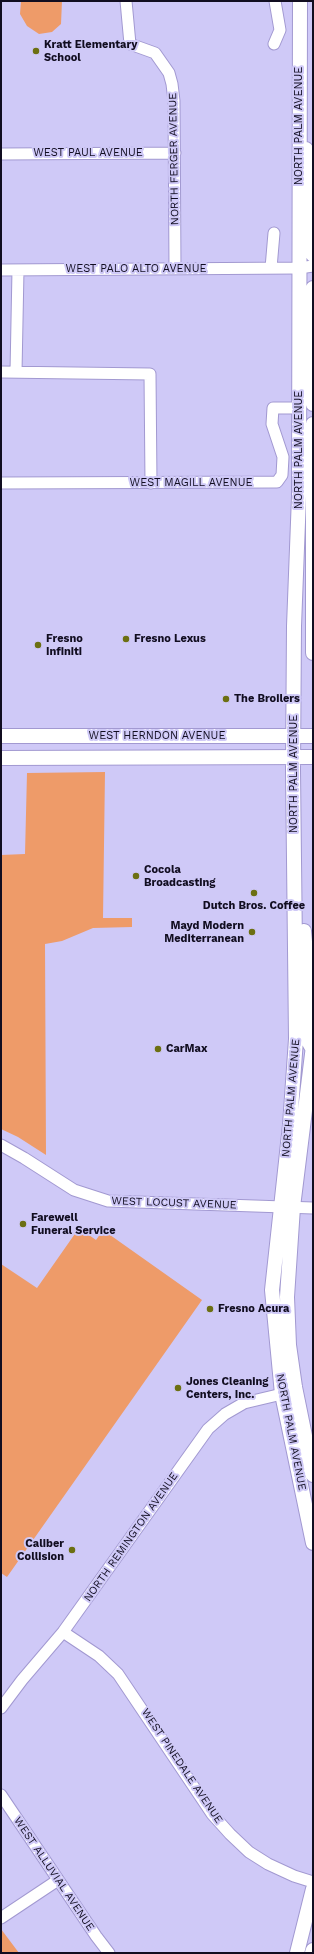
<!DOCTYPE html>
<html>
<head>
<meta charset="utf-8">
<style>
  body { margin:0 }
  #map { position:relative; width:314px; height:1954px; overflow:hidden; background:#cfc9f7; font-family:"Work Sans",sans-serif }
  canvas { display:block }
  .frame { position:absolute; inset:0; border:2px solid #110d20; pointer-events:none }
</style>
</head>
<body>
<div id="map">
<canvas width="314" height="1954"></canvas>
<div class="frame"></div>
</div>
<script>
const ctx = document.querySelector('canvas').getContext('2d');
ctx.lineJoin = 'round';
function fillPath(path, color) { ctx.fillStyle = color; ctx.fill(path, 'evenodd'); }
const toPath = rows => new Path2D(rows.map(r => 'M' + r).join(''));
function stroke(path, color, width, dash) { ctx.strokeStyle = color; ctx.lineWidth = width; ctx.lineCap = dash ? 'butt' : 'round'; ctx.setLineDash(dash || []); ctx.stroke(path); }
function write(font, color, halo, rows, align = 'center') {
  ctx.font = font + ' "Work Sans",sans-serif'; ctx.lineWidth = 4; ctx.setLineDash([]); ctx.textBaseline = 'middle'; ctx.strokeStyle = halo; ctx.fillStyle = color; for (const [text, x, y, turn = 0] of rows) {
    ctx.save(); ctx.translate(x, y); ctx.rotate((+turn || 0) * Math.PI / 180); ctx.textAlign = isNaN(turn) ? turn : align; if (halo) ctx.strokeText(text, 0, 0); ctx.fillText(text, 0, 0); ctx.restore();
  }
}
const green = toPath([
  [21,1,62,1,61,24,52,32,39,34,27,26,20,14],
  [105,772,103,918,132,918,132,927,93,928,62,941,45,944,46,1155,18,1137,1,1129,1,855,25,854,27,773],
  [79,1228,96,1240,103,1230,202,1300,7,1577,1,1573,1,1264,37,1288],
  [1,1929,19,1953,1,1953]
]);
const minor = toPath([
  [126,1,130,44,155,53,169,73,172,84,174,101,175,269],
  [274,44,280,30,275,1],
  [1,154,175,153],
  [271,268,274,233],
  [1,270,299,268,313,266],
  [1,372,150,374,151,483],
  [16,372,18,270],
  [1,483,277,482,282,475,283,457,272,424,273,408,299,408],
  [1,1145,24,1158,74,1190,108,1201,313,1208],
  [63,1632,99,1656,118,1674,212,1814,230,1834,249,1852,268,1864,294,1876,313,1882],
  [1,1708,22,1680,63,1632,208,1429,225,1414,244,1403,282,1394],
  [1,1795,96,1936,109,1953],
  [1,1918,58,1880]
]);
const major = toPath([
  [300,1,299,496,294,626,293,770,296,1039,290,1125,272,1290,282,1394,313,1543],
  [306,149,307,162,313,170],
  [313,162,313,255],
  [313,288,313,404],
  [313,424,313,653],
  [1,736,313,736],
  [1,758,313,757],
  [304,931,306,953,313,960],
  [296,957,301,961,306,971,307,1039,313,1050],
  [313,1046,293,1207,287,1297,289,1345,295,1387,313,1475],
  [297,1953,313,1889],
  [312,1953,313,1950]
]);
const markers = [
  [36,51,4,"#6c6f12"],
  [126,639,4,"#6c6f12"],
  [38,645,4,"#6c6f12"],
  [226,699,4,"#6c6f12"],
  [136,876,4,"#6c6f12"],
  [254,893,4,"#6c6f12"],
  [252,932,4,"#6c6f12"],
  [158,1049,4,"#6c6f12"],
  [23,1224,4,"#6c6f12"],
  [210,1309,4,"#6c6f12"],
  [178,1388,4,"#6c6f12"],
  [72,1550,4,"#6c6f12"]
];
const poiNames = [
  ["Kratt Elementary",44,45],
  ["School",44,58],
  ["Fresno",46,639],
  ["Infiniti",46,652],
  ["Fresno Lexus",134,639],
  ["The Broilers",234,699],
  ["Cocola",144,870],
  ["Broadcasting",144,883],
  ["Dutch Bros. Coffee",254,906,"center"],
  ["Mayd Modern",244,926,"right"],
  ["Mediterranean",244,939,"right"],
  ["CarMax",166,1049],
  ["Farewell",31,1218],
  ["Funeral Service",31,1231],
  ["Fresno Acura",218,1309],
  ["Jones Cleaning",186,1382],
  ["Centers, Inc.",186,1395],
  ["Caliber",64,1544,"right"],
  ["Collision",64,1557,"right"]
];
const streetNames = [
  ["NORTH PALM AVENUE",299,126,-90],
  ["WEST PAUL AVENUE",88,153],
  ["NORTH FERGER AVENUE",174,159,-91],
  ["WEST PALO ALTO AVENUE",136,269],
  ["NORTH PALM AVENUE",299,450,-90],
  ["WEST MAGILL AVENUE",191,483],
  ["WEST HERNDON AVENUE",157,736],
  ["NORTH PALM AVENUE",294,774,-90],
  ["NORTH PALM AVENUE",291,1098,-85],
  ["WEST LOCUST AVENUE",174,1203,2],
  ["NORTH PALM AVENUE",291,1432,79],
  ["NORTH REMINGTON AVENUE",131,1537,-55],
  ["WEST PINEDALE AVENUE",182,1766,56],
  ["WEST ALLUVIAL AVENUE",54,1874,56]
];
fillPath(green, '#ee9b69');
stroke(minor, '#a299d1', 13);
stroke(major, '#a299d1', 16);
stroke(minor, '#fff', 11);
stroke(major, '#fff', 14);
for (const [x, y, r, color] of markers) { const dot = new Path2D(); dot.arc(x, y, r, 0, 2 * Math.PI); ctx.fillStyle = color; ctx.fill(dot); stroke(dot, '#cfc9f7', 1.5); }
write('bold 11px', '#110d20', '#cfc9f7', poiNames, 'left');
write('11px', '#110d20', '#cfc9f7', streetNames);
</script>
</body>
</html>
